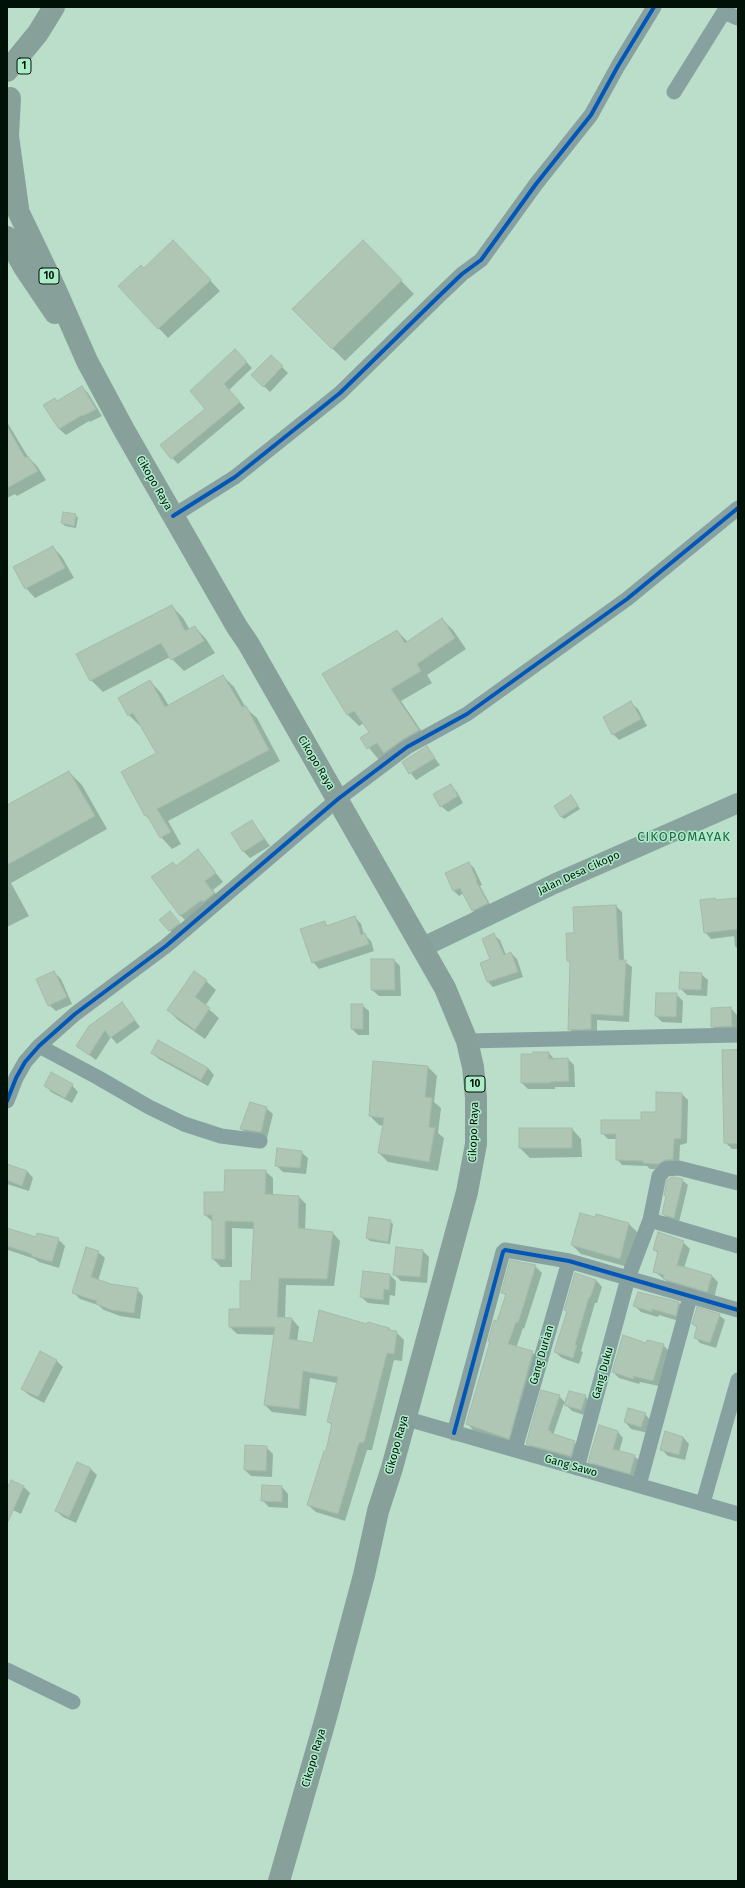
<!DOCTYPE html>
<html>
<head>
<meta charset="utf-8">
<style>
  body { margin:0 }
  #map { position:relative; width:745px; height:1888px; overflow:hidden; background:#bbdeca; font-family:"Fira Sans",sans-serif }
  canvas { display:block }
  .frame { position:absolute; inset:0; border:8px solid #001207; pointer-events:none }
</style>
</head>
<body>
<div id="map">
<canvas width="745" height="1888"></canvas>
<div class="frame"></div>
</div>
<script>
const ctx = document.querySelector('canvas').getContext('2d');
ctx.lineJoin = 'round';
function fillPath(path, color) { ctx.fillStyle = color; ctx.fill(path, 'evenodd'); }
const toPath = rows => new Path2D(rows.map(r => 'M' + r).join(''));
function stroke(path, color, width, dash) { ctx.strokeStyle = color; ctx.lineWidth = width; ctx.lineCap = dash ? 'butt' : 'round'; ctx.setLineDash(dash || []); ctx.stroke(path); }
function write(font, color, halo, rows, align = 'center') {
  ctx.font = font + ' "Fira Sans",sans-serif'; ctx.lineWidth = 3; ctx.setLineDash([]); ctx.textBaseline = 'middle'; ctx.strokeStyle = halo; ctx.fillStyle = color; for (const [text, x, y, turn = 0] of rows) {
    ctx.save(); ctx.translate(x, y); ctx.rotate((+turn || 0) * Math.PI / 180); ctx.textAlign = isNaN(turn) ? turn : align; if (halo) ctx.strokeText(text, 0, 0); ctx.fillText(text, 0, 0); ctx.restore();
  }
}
const shadow = toPath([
  [363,242,414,294,345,361,293,309],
  [183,251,220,291,168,338,119,286,144,269],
  [241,356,252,368,229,390,245,408,178,464,172,458],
  [271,356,288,373,270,392,252,375],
  [82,387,88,393,102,416,90,422,89,421,66,435,59,429,57,401],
  [7,422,28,457,37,466,46,480,17,496,15,494,7,498],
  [75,515,78,518,76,528,65,526,62,523],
  [53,547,62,557,74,578,35,598,26,588],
  [172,606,183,618,190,630,195,627,206,639,215,653,184,671,170,657,103,692,91,680],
  [442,619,453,630,466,649,427,675,432,683,401,701,429,742,379,760,361,738,370,732,364,723,359,726,348,715,324,674,397,631,408,642],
  [223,676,234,687,246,708,257,718,280,761,168,821,181,844,172,849,161,837,151,821,146,816,157,754,142,726,140,726,129,715,150,681,161,693,169,706],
  [631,703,638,709,647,726,619,740,613,734],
  [427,748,440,765,416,780,403,763],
  [69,772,82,785,107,829,11,883,29,916,7,927,7,807],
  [451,786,457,792,463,803,448,812,441,806],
  [574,799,580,809,564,819,561,816],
  [252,821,270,846,250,858,244,852,232,834],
  [198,851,223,882,213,890,222,902,189,924,181,916,153,878,173,863,177,867],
  [469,863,474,868,482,885,480,886,492,908,477,915,472,910,464,893,459,896,454,891,446,873],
  [738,898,738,949,735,946,734,936,711,939,705,932,701,901],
  [616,906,622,912,624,961,632,967,629,1022,597,1020,597,1035,576,1036,569,1029,571,964,568,961,567,934,575,934,574,908],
  [173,916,182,926,173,934,161,920],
  [355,917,361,924,364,934,371,941,374,951,319,969,313,962,324,922,329,927],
  [494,935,500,940,506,955,511,953,517,959,523,977,493,987,488,982,481,963,492,960],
  [372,960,394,960,400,966,401,996,379,996,372,990],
  [54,972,61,979,72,1004,56,1011,49,1005],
  [701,974,708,980,707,996,687,995,680,988],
  [206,981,216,990,205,1006,219,1018,205,1039,178,1020,168,1010],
  [657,994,676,994,683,1001,682,1023,662,1022,656,1016],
  [122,1003,140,1027,117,1044,111,1037,96,1060,77,1046],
  [362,1005,369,1011,369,1035,358,1035,352,1029],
  [731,1008,737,1015,738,1032,719,1033,712,1026],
  [738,1049,738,1149,732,1149,725,1142,723,1050],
  [152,1053,208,1068,214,1075,208,1086,159,1059],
  [549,1053,555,1060,568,1059,574,1065,575,1087,555,1087,555,1089,528,1089,522,1083],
  [428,1067,437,1076,434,1102,441,1108,438,1133,444,1138,438,1171,388,1162,379,1153,384,1126,379,1125,370,1116],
  [45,1085,72,1085,78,1092,72,1103,51,1092],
  [682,1094,688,1100,687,1143,680,1145,679,1165,664,1169,650,1169,647,1166,622,1165,617,1159,617,1139,608,1139,602,1133,642,1121,656,1113],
  [266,1108,273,1114,267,1138,248,1135,241,1129],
  [572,1129,581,1139,582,1157,530,1158,520,1148],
  [301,1152,308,1158,306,1174,283,1172,276,1165],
  [7,1165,27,1171,33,1178,29,1191,7,1184],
  [265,1171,273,1178,273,1195,299,1197,306,1204,305,1230,333,1233,340,1241,334,1286,286,1285,285,1319,292,1319,299,1327,297,1342,314,1345,368,1325,389,1328,392,1332,396,1332,404,1340,402,1361,394,1360,372,1450,367,1450,345,1521,316,1512,308,1505,326,1452,332,1426,328,1421,337,1383,310,1378,306,1416,272,1412,265,1405,275,1335,237,1334,230,1327,241,1310,252,1282,255,1229,232,1228,232,1267,221,1267,213,1259,213,1222,205,1215,225,1193],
  [682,1180,688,1185,679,1222,668,1219,663,1214],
  [596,1215,629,1224,638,1233,628,1267,581,1254,572,1245,595,1219],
  [390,1221,393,1224,390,1244,370,1241,367,1238],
  [7,1229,37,1238,58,1239,65,1246,59,1268,39,1262,35,1259,8,1250],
  [683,1242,690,1249,684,1268,712,1276,718,1282,714,1298,671,1285,654,1271,659,1254,654,1250],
  [397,1248,423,1251,429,1257,427,1283,401,1281,394,1274],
  [98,1252,105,1258,98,1281,110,1285,137,1289,143,1296,140,1319,120,1316,104,1310,98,1305,80,1299,73,1292],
  [535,1266,542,1273,524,1329,523,1328,516,1348,532,1352,539,1359,515,1444,473,1430,467,1423,490,1342,489,1340,498,1322,506,1296,502,1292],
  [390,1275,396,1281,395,1296,390,1295,389,1305,368,1303,361,1297],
  [596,1280,602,1287,597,1303,595,1303,581,1351,583,1352,579,1364,562,1358,555,1352,568,1313,565,1310],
  [679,1303,685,1310,682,1322,659,1315,658,1317,641,1312,635,1306],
  [719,1315,725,1320,716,1348,700,1343,695,1337,697,1328,693,1324],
  [646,1344,663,1345,669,1351,659,1386,640,1382,639,1384,619,1378,613,1372],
  [56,1360,63,1367,44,1403,29,1395,22,1389],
  [559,1396,566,1403,585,1396,591,1403,587,1416,572,1411,564,1403,553,1435,574,1442,580,1447,576,1460,532,1449,527,1443],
  [645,1414,651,1421,648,1433,631,1429,625,1422],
  [600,1426,618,1432,623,1438,619,1452,634,1456,640,1461,635,1478,595,1467,589,1461],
  [683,1437,689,1444,685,1460,668,1456,661,1449],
  [266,1447,273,1454,272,1477,251,1476,245,1470],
  [78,1463,91,1469,97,1475,76,1523,63,1517,56,1511],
  [12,1482,24,1487,30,1493,21,1514,7,1507,7,1492],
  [282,1487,288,1494,288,1508,269,1507,262,1500]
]);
const building = toPath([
  [173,240,211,280,158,329,118,286,141,265,144,268,173,240],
  [363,240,402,280,332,349,292,309,363,240],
  [235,349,247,362,224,384,240,402,171,459,160,445,205,409,190,391,235,349],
  [271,355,283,366,263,387,251,375,271,355],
  [82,386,96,409,83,416,82,415,59,429,43,405,55,398,57,401,82,386],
  [7,426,25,458,28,456,38,471,7,488,7,426],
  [63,512,76,514,74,526,61,523,63,512],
  [53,546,65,568,25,589,13,567,53,546],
  [172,605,185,631,195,626,204,641,171,660,161,643,90,681,76,654,172,605],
  [442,618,455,638,417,664,421,671,391,689,419,730,402,740,384,753,377,743,367,749,360,738,369,732,354,711,347,715,322,674,397,630,405,643,442,618],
  [223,675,242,707,246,706,269,750,157,809,171,832,160,838,147,815,145,816,121,772,156,753,133,713,128,716,118,698,150,680,165,707,223,675],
  [631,701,641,719,612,735,603,717,631,701],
  [427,746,435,758,409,774,402,762,427,746],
  [69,771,95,816,7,865,7,805,69,771],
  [451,784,458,796,440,807,433,794,451,784],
  [571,795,578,806,561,817,554,806,571,795],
  [252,820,264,839,243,852,231,833,252,820],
  [198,849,216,873,205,881,214,893,203,902,202,900,180,916,151,877,173,862,176,866,198,849],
  [469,862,477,880,476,881,488,903,472,911,460,888,453,891,445,873,469,862],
  [715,898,715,900,738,898,738,929,704,933,700,900,715,898],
  [616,905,619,960,626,960,623,1016,591,1014,591,1029,568,1030,570,961,567,961,566,933,574,933,573,907,616,905],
  [170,911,180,923,169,931,159,920,170,911],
  [355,916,361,935,365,933,369,944,312,963,300,929,325,921,326,926,355,916],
  [494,933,504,955,511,952,518,972,487,982,480,963,490,959,482,939,494,933],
  [371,959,394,959,395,990,371,990,371,959],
  [54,971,67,997,48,1006,36,979,54,971],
  [194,971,207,980,195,997,210,1008,195,1030,167,1010,194,971],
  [680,972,702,973,701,990,679,989,680,972],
  [656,993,677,993,676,1017,655,1016,656,993],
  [122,1002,135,1020,110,1038,105,1030,89,1055,76,1046,89,1026,122,1002],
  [351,1004,363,1004,363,1029,351,1029,351,1004],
  [731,1007,732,1026,711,1027,711,1008,731,1007],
  [158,1040,208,1068,201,1080,151,1053,158,1040],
  [722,1050,738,1050,738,1144,724,1143,722,1050],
  [533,1052,549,1052,549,1059,568,1058,569,1081,550,1082,550,1083,521,1083,521,1054,533,1054,533,1052],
  [373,1061,428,1066,425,1097,432,1098,429,1127,435,1128,429,1162,378,1153,384,1118,369,1116,373,1061],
  [51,1072,73,1084,65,1098,44,1086,51,1072],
  [656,1092,682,1093,681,1138,674,1139,673,1159,665,1160,658,1164,643,1163,643,1161,616,1160,616,1134,601,1134,601,1120,641,1120,641,1112,656,1112,656,1092],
  [250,1102,267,1107,261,1132,240,1129,250,1102],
  [519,1128,572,1128,572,1148,519,1148,519,1128],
  [277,1148,302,1151,300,1168,275,1166,277,1148],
  [7,1164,27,1171,22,1186,7,1180,7,1164],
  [225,1170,266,1170,265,1194,299,1196,298,1228,333,1232,327,1279,279,1278,277,1317,292,1318,289,1339,313,1343,319,1310,367,1324,368,1322,389,1328,388,1330,397,1331,394,1354,387,1353,364,1442,359,1443,338,1514,307,1505,324,1451,326,1451,332,1423,327,1422,338,1377,303,1371,299,1409,264,1405,275,1327,229,1327,229,1309,240,1309,240,1281,251,1281,254,1222,225,1221,225,1259,212,1259,212,1215,204,1215,204,1192,224,1192,225,1170],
  [673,1177,683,1179,674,1218,662,1214,666,1196,664,1195,667,1180,673,1177],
  [580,1213,595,1217,596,1214,629,1223,620,1259,571,1245,580,1213],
  [369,1217,391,1220,388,1242,366,1238,369,1217],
  [7,1228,36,1237,37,1233,59,1238,52,1262,31,1256,32,1254,7,1246,7,1228],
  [658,1232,684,1241,677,1265,712,1275,707,1292,663,1279,664,1275,653,1272,658,1251,653,1250,658,1232],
  [86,1247,99,1251,91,1277,111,1284,138,1288,134,1313,112,1310,96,1304,97,1301,72,1293,86,1247],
  [396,1247,423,1250,420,1277,393,1275,396,1247],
  [510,1260,536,1265,518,1323,516,1322,508,1344,533,1351,509,1439,466,1424,490,1341,488,1341,494,1320,497,1321,506,1294,501,1293,510,1260],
  [363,1271,390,1274,389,1290,384,1289,383,1300,360,1297,363,1271],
  [575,1273,596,1280,590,1298,589,1297,575,1345,577,1345,573,1358,554,1352,567,1311,564,1310,575,1273],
  [638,1292,679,1302,676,1316,652,1309,652,1312,633,1306,638,1292],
  [697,1307,720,1314,710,1343,694,1338,697,1326,692,1324,697,1307],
  [623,1335,646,1343,647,1340,664,1344,653,1381,634,1376,633,1379,612,1372,623,1335],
  [40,1351,57,1360,38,1397,21,1389,40,1351],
  [541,1390,560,1395,548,1430,551,1431,551,1433,575,1441,571,1456,526,1444,541,1390],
  [569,1391,586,1395,581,1410,564,1405,569,1391],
  [628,1408,646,1413,641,1427,624,1422,628,1408],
  [599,1425,618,1431,613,1449,635,1455,630,1474,588,1462,599,1425],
  [665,1431,683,1437,679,1455,660,1450,665,1431],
  [245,1445,267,1446,266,1471,244,1470,245,1445],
  [77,1462,91,1468,69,1517,55,1511,77,1462],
  [11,1480,24,1486,7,1524,7,1489,11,1480],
  [262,1485,282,1486,282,1502,261,1501,262,1485]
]);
const minor = toPath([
  [724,12,738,18],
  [674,92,727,7],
  [173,516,235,477,340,393,438,297,462,274,481,260,536,184,591,115,618,66,654,7],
  [467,1041,738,1035],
  [39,1046,97,1077,149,1107,184,1124,221,1136,260,1141],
  [7,1101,16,1078,25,1062,39,1046,75,1014,166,946,338,799,407,747,467,714,627,599,738,508],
  [650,1220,738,1246],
  [404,1418,738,1514],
  [454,1433,503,1252,505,1250,569,1261,738,1310],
  [515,1449,569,1261],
  [577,1468,628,1278,650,1220,659,1176,666,1169,679,1168,738,1183],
  [639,1485,690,1297],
  [703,1503,738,1380],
  [7,1670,73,1702]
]);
const major = toPath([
  [421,948,554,884,738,803]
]);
const highway = toPath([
  [7,71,38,33,54,7],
  [10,98,8,136,18,208],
  [7,194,19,213,54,286,87,361,124,430,237,627,248,643,445,988,467,1041,473,1067,476,1098,476,1144,467,1192,392,1468,378,1511,364,1575,325,1721,279,1881],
  [7,237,24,267,55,313]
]);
const cycleway = toPath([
  [173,516,235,477,340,393,438,297,462,274,481,260,536,184,591,115,618,66,654,7],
  [7,1101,16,1078,25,1062,39,1046,75,1014,166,946,338,799,407,747,467,714,627,599,738,508],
  [454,1433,503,1252,505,1250,569,1261,738,1310]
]);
const shields = [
  [24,66,14],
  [49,276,20],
  [475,1084,20]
];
const shieldNames = [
  ["1",24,66],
  ["10",49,276],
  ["10",475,1084]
];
const streetNames = [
  ["Cikopo Raya",154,483,60],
  ["Cikopo Raya",316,763,59],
  ["Jalan Desa Cikopo",579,873,-25],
  ["Cikopo Raya",474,1132,-88],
  ["Gang Durian",542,1355,-74],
  ["Gang Duku",603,1373,-75],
  ["Cikopo Raya",397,1445,-75],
  ["Gang Sawo",571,1466,16],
  ["Cikopo Raya",314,1758,-74]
];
const quarterNames = [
  ["CIKOPOMAYAK",684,837]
];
fillPath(shadow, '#0003');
fillPath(building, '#afc6b4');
stroke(building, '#a4bbaa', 1);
stroke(minor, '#86a1a0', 15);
stroke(major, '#89a49f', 20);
stroke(highway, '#87a19a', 22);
stroke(cycleway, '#0057b8', 4);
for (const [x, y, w] of shields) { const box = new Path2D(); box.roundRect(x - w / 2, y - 8, w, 16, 3); ctx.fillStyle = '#adecc9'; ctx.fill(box); stroke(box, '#001207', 1); }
write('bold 10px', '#001207', null, shieldNames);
write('11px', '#001207', '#adecc9', streetNames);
ctx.letterSpacing = '1px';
write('13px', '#266447', '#adecc9', quarterNames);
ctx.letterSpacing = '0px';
</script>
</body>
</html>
